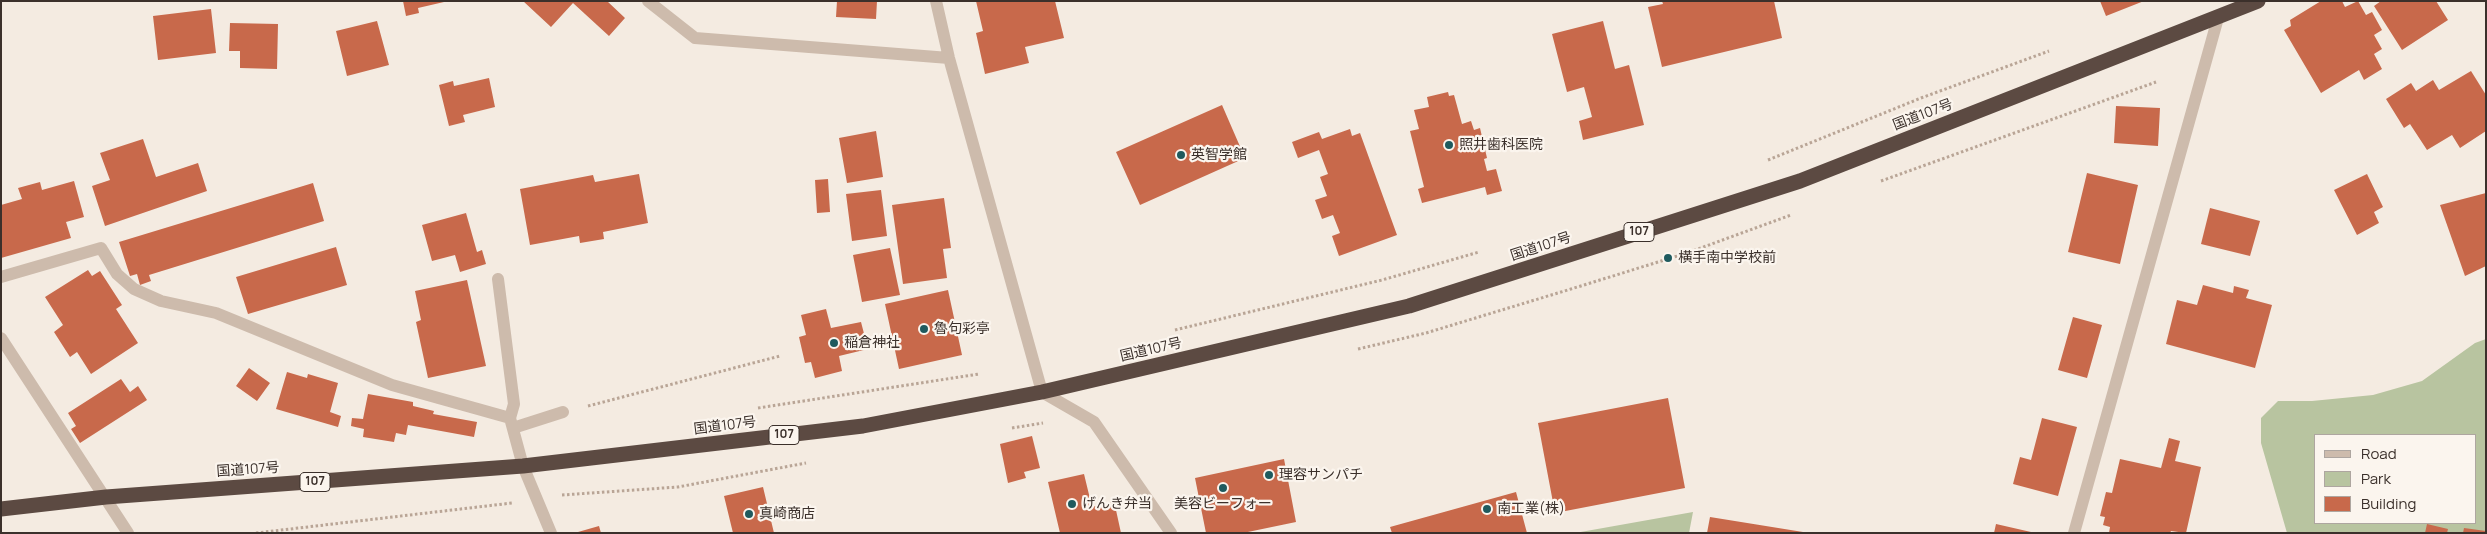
<!DOCTYPE html>
<html>
<head>
<meta charset="utf-8">
<style>
  body { margin:0 }
  #map { position:relative; width:2487px; height:534px; overflow:hidden; background:#f4ebe1; font-family:Manrope,sans-serif }
  canvas { display:block }
  .frame { position:absolute; inset:0; border:2px solid #3b302b; pointer-events:none }
  .legend { position:absolute; left:2314px; top:434px; width:162px; height:90px; box-sizing:border-box; background:#fbf5ee; border:1px solid #aea6a0; margin:0; padding:6px 9px; list-style:none; font-size:15px; color:#3b302b }
  .legend li { display:flex; align-items:center; gap:10px; height:25px }
  .legend b { width:25px; border:1px solid #aea6a0 }
</style>
</head>
<body>
<div id="map">
<canvas width="2487" height="534"></canvas>
<div class="frame"></div>
<ul class="legend">
<li><b style="height:6px;background:#cdbbac"></b>Road</li>
<li><b style="height:14px;background:#b8c4a0"></b>Park</li>
<li><b style="height:14px;background:#c8694b"></b>Building</li>
</ul>
</div>
<script>
const ctx = document.querySelector('canvas').getContext('2d');
ctx.lineJoin = 'round';
function fillPath(path, color) { ctx.fillStyle = color; ctx.fill(path, 'evenodd'); }
const toPath = rows => new Path2D(rows.map(r => 'M' + r).join(''));
function stroke(path, color, width, dash) { ctx.strokeStyle = color; ctx.lineWidth = width; ctx.lineCap = dash ? 'butt' : 'round'; ctx.setLineDash(dash || []); ctx.stroke(path); }
function write(font, color, halo, rows, align = 'center') {
  ctx.font = font + ' Manrope,"Noto Sans JP",sans-serif'; ctx.lineWidth = 4.5; ctx.setLineDash([]); ctx.textBaseline = 'middle'; ctx.strokeStyle = halo; ctx.fillStyle = color; for (const [text, x, y, turn = 0] of rows) {
    ctx.save(); ctx.translate(x, y); ctx.rotate((+turn || 0) * Math.PI / 180); ctx.textAlign = isNaN(turn) ? turn : align; if (halo) ctx.strokeText(text, 0, 0); ctx.fillText(text, 0, 0); ctx.restore();
  }
}
const green = toPath([
  [2486,339,2486,533,2287,533,2261,443,2261,418,2278,401,2312,401,2373,395,2422,381,2475,343],
  [2316,435,2476,435,2476,523,2316,523],
  [1693,512,1689,533,1575,533]
]);
const building = toPath([
  [403,1,444,1,444,2,418,8,419,13,406,16],
  [523,1,607,1,625,18,609,36,573,3,551,27],
  [837,1,877,1,876,19,836,17],
  [976,1,1055,1,1064,38,1025,47,1029,63,985,74,976,33,983,31],
  [1662,1,1774,1,1782,38,1662,67,1648,7,1663,4],
  [2100,1,2144,1,2106,16],
  [2321,1,2342,1,2345,7,2358,1,2366,15,2372,12,2382,30,2374,35,2382,49,2374,54,2382,69,2364,80,2359,70,2321,93,2284,30,2291,26,2290,20],
  [2381,1,2436,1,2448,20,2402,50,2374,6],
  [211,9,216,53,158,60,153,16],
  [377,21,389,65,347,76,336,31],
  [1603,21,1615,69,1629,65,1644,125,1583,140,1579,121,1592,117,1584,87,1567,92,1552,34],
  [230,23,278,24,277,69,240,68,240,51,229,51],
  [2471,71,2486,95,2486,131,2460,148,2452,135,2427,150,2410,124,2404,128,2386,99,2411,83,2416,91,2433,80,2439,90],
  [489,78,495,107,463,115,465,122,449,126,439,85,453,81,454,86],
  [1448,92,1449,96,1454,95,1462,124,1471,121,1474,130,1480,128,1487,158,1484,159,1487,171,1496,169,1502,191,1487,195,1485,187,1422,203,1418,189,1424,187,1410,131,1419,129,1414,110,1429,107,1427,97],
  [1222,105,1245,158,1140,205,1116,152],
  [2116,106,2160,108,2158,146,2114,143],
  [1350,129,1352,136,1360,133,1397,235,1339,256,1332,236,1340,233,1333,215,1322,219,1315,200,1327,196,1320,177,1328,174,1319,150,1298,158,1292,142,1319,132,1322,139],
  [876,131,883,177,847,183,839,138],
  [143,139,156,177,198,163,207,191,105,226,92,186,110,180,100,153],
  [2087,173,2138,185,2120,264,2068,252],
  [639,174,648,223,603,232,604,239,580,243,579,236,530,245,520,189,593,175,595,182],
  [2367,174,2383,207,2374,212,2379,223,2357,235,2334,190],
  [828,179,830,212,817,213,815,180],
  [74,181,84,217,66,222,71,238,1,258,1,205,22,199,18,188,40,182,42,190],
  [313,183,324,221,149,275,151,281,140,285,137,274,130,276,119,242],
  [881,190,887,236,852,241,846,194],
  [2486,193,2486,266,2465,276,2440,205],
  [944,198,951,248,943,249,947,278,903,284,892,205],
  [2210,208,2260,221,2250,256,2201,244],
  [466,213,477,252,482,250,486,264,460,272,455,255,432,261,422,225],
  [336,247,347,285,248,314,236,277],
  [890,248,900,295,862,302,853,255],
  [88,270,92,276,100,271,122,305,116,309,138,343,91,374,77,352,70,357,54,332,63,325,45,297],
  [467,280,486,366,428,378,416,322,421,320,415,291],
  [2203,285,2233,293,2234,286,2249,290,2246,298,2272,305,2255,368,2166,344,2177,300,2197,305],
  [948,290,962,355,899,369,885,304],
  [826,309,831,328,861,322,868,349,839,356,842,371,815,378,811,362,805,363,799,337,806,335,801,315],
  [2073,317,2102,325,2087,378,2058,370],
  [249,368,270,383,257,401,236,386],
  [287,372,307,378,308,374,338,383,330,412,341,416,338,427,276,409],
  [121,379,130,392,138,386,147,400,80,443,71,429,76,426,68,413],
  [368,394,413,402,413,406,434,411,433,414,477,422,474,437,408,425,406,435,396,433,394,442,363,437,364,429,351,426,352,418,363,419],
  [1668,398,1685,488,1555,513,1538,423],
  [2042,418,2077,427,2058,496,2013,484,2020,457,2031,460],
  [1032,436,1040,468,1024,472,1026,478,1008,483,1000,444],
  [2169,438,2180,441,2175,461,2201,467,2186,533,2171,531,2170,533,2109,533,2110,527,2103,525,2105,517,2100,516,2106,492,2112,493,2120,459,2161,468],
  [1284,459,1296,522,1243,533,1206,533,1195,478],
  [1084,474,1092,507,1114,501,1121,533,1060,533,1048,482],
  [763,487,774,533,733,533,724,496],
  [1516,492,1527,533,1392,533,1390,527],
  [1710,517,1803,532,1803,533,1707,533],
  [1996,524,2031,532,2031,533,1994,533],
  [2427,524,2448,529,2447,533,2425,533],
  [599,526,601,533,578,533,578,532],
  [2464,528,2486,531,2486,533,2463,533]
]);
const path = toPath([
  [1768,160,1921,98,2049,51],
  [1881,181,2156,82],
  [1175,330,1382,280,1479,252],
  [1358,349,1426,333,1571,289,1687,253,1791,215],
  [588,406,780,356],
  [758,408,979,374],
  [1012,428,1043,423],
  [562,495,678,487,806,463],
  [256,533,512,503]
]);
const minor = toPath([
  [648,1,695,38,949,58],
  [936,1,949,58,1042,392,1094,422,1171,533],
  [1,277,101,248,117,274,134,289,161,301,216,313,392,385,510,418,523,466,551,533],
  [498,279,514,404,510,418],
  [1,338,128,533],
  [513,428,563,412],
  [2074,533,2218,18]
]);
const highway = toPath([
  [1,509,106,497,523,466,863,426,1042,392,1409,306,1800,181,2258,1]
]);
const markers = [
  [1449,145,5,"#1f5a5e"],
  [1181,155,5,"#1f5a5e"],
  [1668,258,5,"#1f5a5e"],
  [924,329,5,"#1f5a5e"],
  [834,343,5,"#1f5a5e"],
  [1269,475,5,"#1f5a5e"],
  [1223,488,5,"#1f5a5e"],
  [1072,504,5,"#1f5a5e"],
  [1487,509,5,"#1f5a5e"],
  [749,514,5,"#1f5a5e"]
];
const shields = [
  [1639,232,30],
  [784,435,30],
  [315,482,30]
];
const shieldNames = [
  ["107",1639,232],
  ["107",784,435],
  ["107",315,482]
];
const streetNames = [
  ["国道107号",1923,115,-21],
  ["国道107号",1541,247,-18],
  ["国道107号",1151,350,-13],
  ["国道107号",725,426,-7],
  ["国道107号",248,470,-4]
];
const poiNames = [
  ["照井歯科医院",1459,145],
  ["英智学館",1191,155],
  ["横手南中学校前",1678,258],
  ["魯句彩亭",934,329],
  ["稲倉神社",844,343],
  ["理容サンパチ",1279,475],
  ["げんき弁当",1082,504],
  ["美容ビーフォー",1223,504,"center"],
  ["南工業(株)",1497,509],
  ["真崎商店",759,514]
];
fillPath(green, '#b8c4a0');
fillPath(building, '#c8694b');
stroke(path, '#b9a596', 3, [2.5, 2.5]);
stroke(minor, '#cdbbac', 12);
stroke(highway, '#5c4a42', 15);
for (const [x, y, r, color] of markers) { const dot = new Path2D(); dot.arc(x, y, r, 0, 2 * Math.PI); ctx.fillStyle = color; ctx.fill(dot); stroke(dot, '#fbf5ee', 2); }
for (const [x, y, w] of shields) { const box = new Path2D(); box.roundRect(x - w / 2, y - 9.5, w, 19, 4); ctx.fillStyle = '#fbf5ee'; ctx.fill(box); stroke(box, '#3b302b', 1); }
write('bold 12px', '#3b302b', null, shieldNames);
write('14px', '#3b302b', '#fbf5ee', streetNames);
write('14px', '#3b302b', '#fbf5ee', poiNames, 'left');
</script>
</body>
</html>
